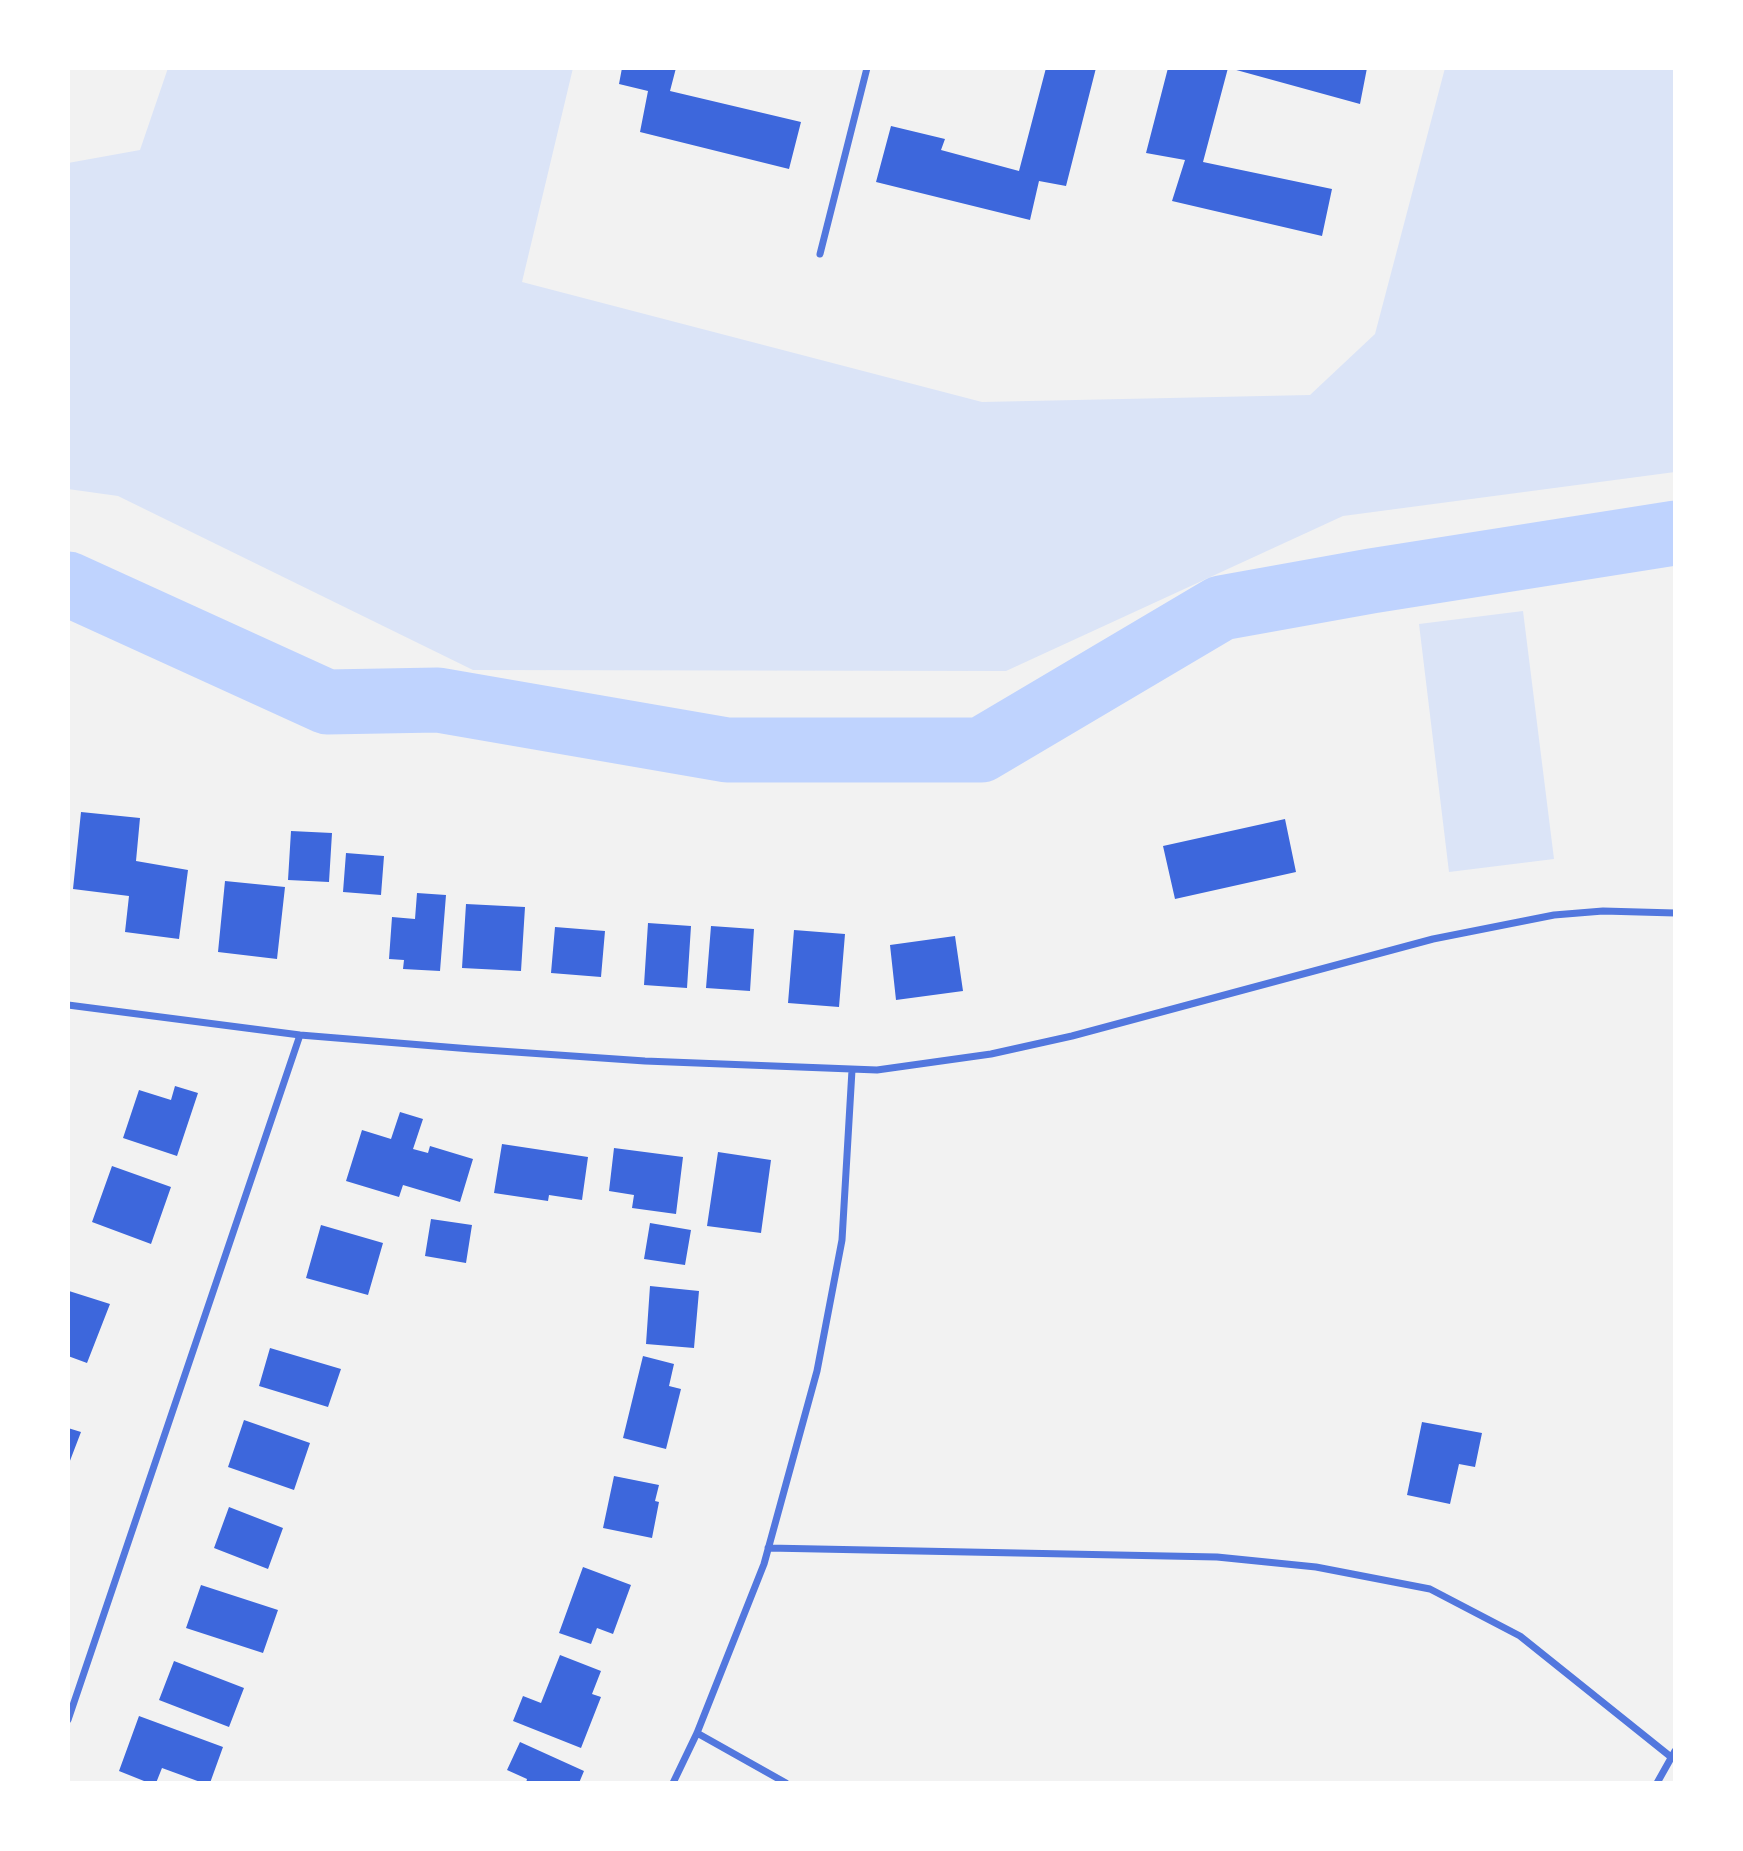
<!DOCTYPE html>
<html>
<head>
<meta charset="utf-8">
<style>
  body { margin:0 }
  #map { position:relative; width:1743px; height:1851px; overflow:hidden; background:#f2f2f2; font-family:Overpass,sans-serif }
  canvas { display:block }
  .frame { position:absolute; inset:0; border:70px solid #fff; pointer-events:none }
</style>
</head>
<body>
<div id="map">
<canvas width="1743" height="1851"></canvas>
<div class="frame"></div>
</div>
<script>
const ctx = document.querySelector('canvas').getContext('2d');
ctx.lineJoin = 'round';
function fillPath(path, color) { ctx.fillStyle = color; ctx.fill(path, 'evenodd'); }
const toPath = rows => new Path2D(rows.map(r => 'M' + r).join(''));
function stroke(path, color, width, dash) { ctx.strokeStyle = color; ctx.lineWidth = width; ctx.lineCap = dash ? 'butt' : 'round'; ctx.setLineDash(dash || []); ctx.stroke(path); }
const green = toPath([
  [168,68,573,68,522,282,982,402,1310,395,1375,334,1445,68,1675,68,1675,472,1343,516,1006,671,473,670,118,496,68,489,68,163,140,150],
  [1523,611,1554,859,1449,872,1419,624]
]);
const river = toPath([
  [68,584,327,702,438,700,727,750,981,750,1221,608,1371,581,1675,533]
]);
const building = toPath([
  [622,68,676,68,670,91,801,122,789,169,640,132,648,91,619,84],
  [1046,68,1096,68,1066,186,1039,181,1030,220,876,182,891,126,945,139,941,150,1019,171],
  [1168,68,1228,68,1203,162,1332,189,1322,236,1172,201,1185,160,1146,153],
  [1229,68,1367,68,1360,104],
  [81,812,140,818,136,861,188,870,179,939,125,932,129,896,73,889],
  [1285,819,1296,872,1175,899,1163,846],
  [291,831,332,833,329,882,288,880],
  [346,853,384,856,381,895,343,892],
  [225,881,285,887,277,959,218,952],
  [417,893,446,895,440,971,403,969,404,960,389,959,392,917,415,919],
  [466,904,525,907,521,971,462,968],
  [648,923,691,926,687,988,644,985],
  [711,926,754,929,750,991,706,988],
  [555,927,605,931,601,977,551,973],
  [794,930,845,934,839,1007,788,1003],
  [955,936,963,991,896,1000,890,945],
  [175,1086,198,1093,177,1156,123,1138,139,1090,171,1100],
  [400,1112,423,1119,413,1149,428,1153,430,1146,473,1159,460,1202,403,1185,399,1197,346,1181,362,1130,391,1139],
  [502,1144,588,1157,582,1200,549,1195,548,1201,494,1193],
  [614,1148,683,1157,676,1214,632,1208,634,1195,609,1191],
  [718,1152,771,1160,761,1233,707,1226],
  [112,1166,171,1187,151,1244,92,1222],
  [431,1219,472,1225,466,1263,425,1256],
  [650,1223,691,1230,685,1265,644,1259],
  [321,1225,383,1243,368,1295,306,1278],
  [650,1286,699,1291,694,1348,646,1344],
  [69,1291,110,1304,87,1363,68,1356],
  [270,1348,341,1369,328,1407,259,1386],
  [643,1356,674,1364,669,1386,681,1389,666,1449,623,1438],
  [244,1420,310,1443,294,1490,228,1467],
  [1422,1422,1482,1433,1475,1467,1459,1464,1450,1504,1407,1495],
  [68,1428,81,1432,68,1466],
  [614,1476,659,1485,655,1501,659,1502,652,1538,603,1528],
  [229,1507,283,1528,268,1569,214,1548],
  [583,1567,631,1585,613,1634,597,1628,591,1644,559,1633],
  [201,1585,278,1610,263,1653,186,1628],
  [560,1655,601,1671,592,1694,601,1697,581,1748,513,1721,523,1696,541,1703],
  [174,1661,244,1688,229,1727,159,1700],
  [139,1716,223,1747,210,1783,203,1783,162,1768,156,1783,149,1783,119,1771],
  [520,1742,584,1771,579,1783,526,1783,527,1779,507,1770]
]);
const minor = toPath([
  [820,254,867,68],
  [68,1005,300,1035,471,1049,645,1061,877,1070,991,1054,1072,1036,1433,939,1554,915,1603,911,1675,913],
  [768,1548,1217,1557,1316,1567,1430,1589,1520,1636,1671,1757],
  [68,1720,300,1035],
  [697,1733,786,1783],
  [673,1783,697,1733,764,1564,817,1371,842,1240,852,1070],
  [1657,1783,1675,1751]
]);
fillPath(green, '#dbe4f7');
stroke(river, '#bfd3fe', 65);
fillPath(building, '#3d67dc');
stroke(minor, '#5277de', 7);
</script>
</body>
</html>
